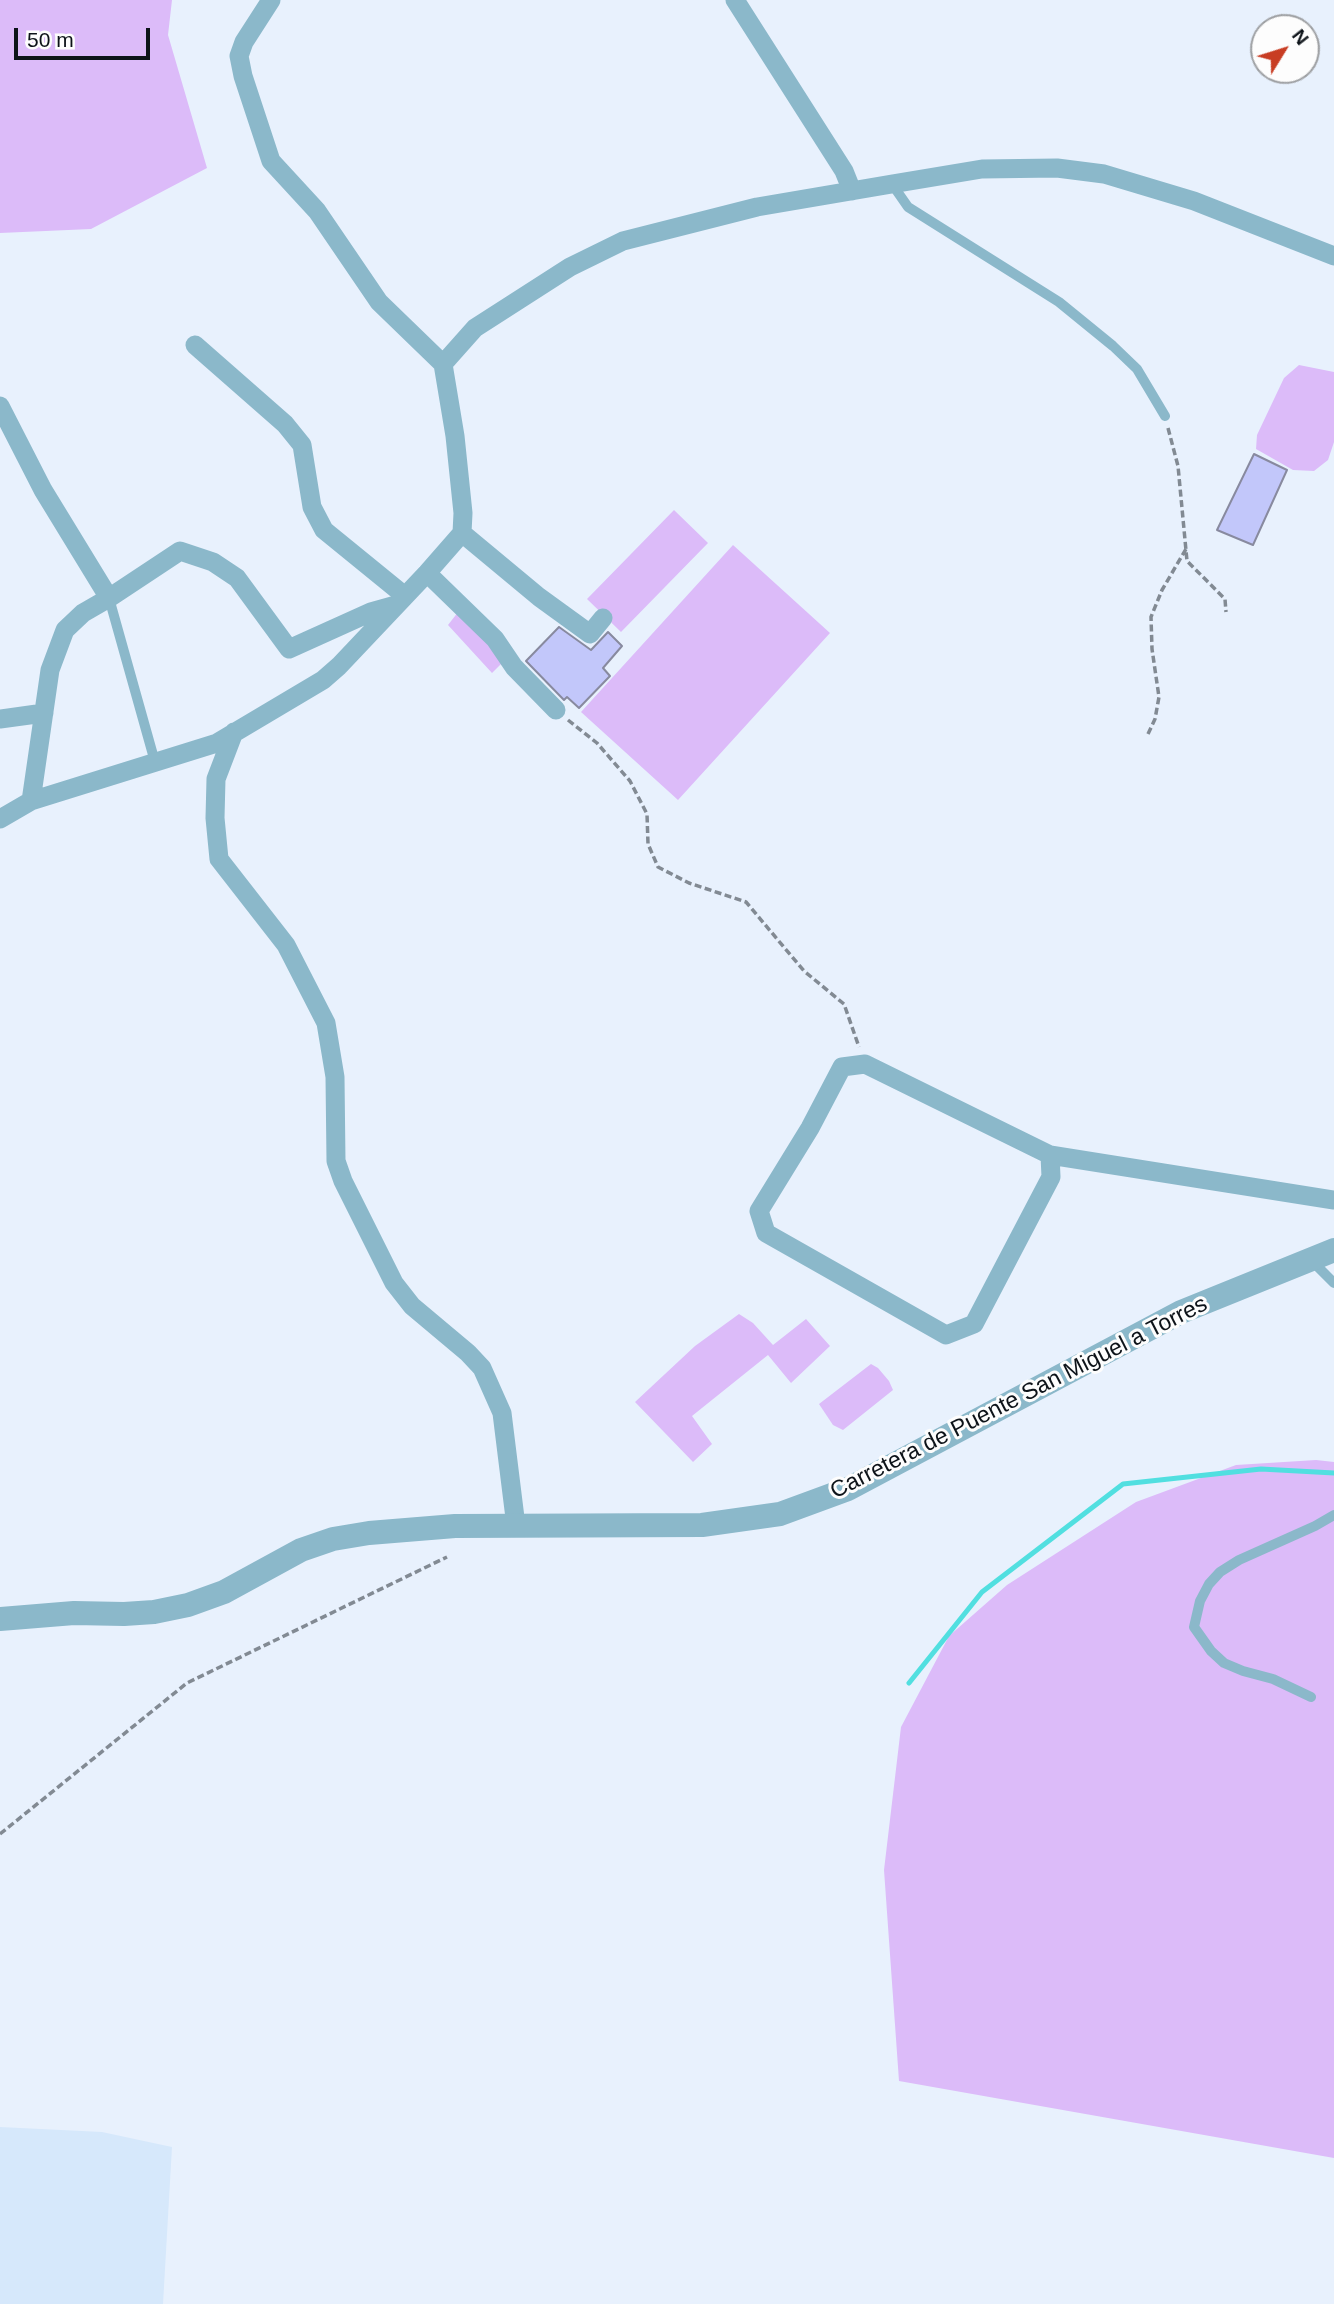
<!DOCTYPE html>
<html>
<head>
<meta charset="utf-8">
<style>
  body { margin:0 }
  #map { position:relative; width:1334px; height:2304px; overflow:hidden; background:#e8f1fd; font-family:Arial,sans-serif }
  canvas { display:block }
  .north { position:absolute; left:1250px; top:14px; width:70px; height:70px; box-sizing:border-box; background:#fdfdfd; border:2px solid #9d9fa2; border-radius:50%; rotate:52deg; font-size:19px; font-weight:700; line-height:28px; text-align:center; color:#0d1319 }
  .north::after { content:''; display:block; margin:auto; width:24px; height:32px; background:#c83d23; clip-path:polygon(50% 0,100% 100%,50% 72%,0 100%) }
  .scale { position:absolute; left:14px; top:28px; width:136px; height:32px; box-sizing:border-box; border:4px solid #0d1319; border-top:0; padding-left:9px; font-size:21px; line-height:24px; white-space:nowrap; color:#0d1319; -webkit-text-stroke:5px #fdfdfd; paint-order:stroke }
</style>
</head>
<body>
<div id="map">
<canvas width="1334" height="2304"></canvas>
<div class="north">N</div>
<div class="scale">50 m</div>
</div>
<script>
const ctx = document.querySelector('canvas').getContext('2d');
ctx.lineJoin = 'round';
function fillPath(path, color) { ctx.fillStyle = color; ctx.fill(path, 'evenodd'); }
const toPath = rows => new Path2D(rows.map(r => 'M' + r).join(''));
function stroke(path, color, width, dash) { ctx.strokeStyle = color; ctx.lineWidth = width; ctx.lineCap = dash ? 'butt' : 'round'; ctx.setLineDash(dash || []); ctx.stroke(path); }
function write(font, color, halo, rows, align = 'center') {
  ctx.font = font + ' Arial,sans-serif'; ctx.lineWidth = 6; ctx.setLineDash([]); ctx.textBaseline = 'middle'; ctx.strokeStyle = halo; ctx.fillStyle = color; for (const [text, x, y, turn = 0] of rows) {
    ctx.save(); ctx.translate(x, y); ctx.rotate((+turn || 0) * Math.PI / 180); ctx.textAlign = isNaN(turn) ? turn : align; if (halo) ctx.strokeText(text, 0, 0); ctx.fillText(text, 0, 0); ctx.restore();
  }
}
const built = toPath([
  [0,2127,102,2132,172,2147,163,2304,0,2304]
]);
const green = toPath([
  [0,0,172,0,168,35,207,168,91,229,0,233],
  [1299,365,1334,372,1334,442,1328,460,1314,471,1293,470,1256,449,1257,435,1284,378],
  [674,510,708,543,621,632,587,599],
  [733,545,830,633,678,800,581,712],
  [462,607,507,658,492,673,448,625],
  [739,1314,753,1323,773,1345,806,1319,830,1346,791,1383,768,1355,692,1416,712,1444,693,1462,635,1402,695,1346],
  [871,1364,878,1368,889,1381,893,1390,843,1430,833,1425,819,1404],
  [1316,1460,1334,1462,1334,2158,899,2081,884,1870,901,1727,949,1636,1007,1585,1136,1502,1236,1465]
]);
const stream = toPath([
  [909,1683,982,1592,1123,1484,1261,1469,1334,1473]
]);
const building = toPath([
  [1254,454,1287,470,1253,545,1217,530,1254,454],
  [559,627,591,650,608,632,622,646,603,668,610,676,579,708,567,697,564,700,526,661,559,627]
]);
const path = toPath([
  [1168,428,1178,466,1187,561,1225,599,1226,612],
  [568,720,597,743,630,781,647,814,648,844,658,867,689,883,746,902,804,971,844,1004,859,1047],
  [1148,734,1155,719,1159,697,1152,649,1151,617,1162,590,1186,549],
  [0,1834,187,1683,447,1557]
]);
const service = toPath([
  [892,184,908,207,1059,302,1113,346,1137,369,1165,416],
  [109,598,155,762],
  [1312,1261,1334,1283],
  [1311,1697,1273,1679,1243,1671,1224,1663,1211,1651,1194,1627,1200,1601,1209,1584,1220,1572,1239,1560,1315,1526,1334,1515]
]);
const minor = toPath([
  [271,0,244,42,239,56,243,76,271,161,317,211,379,302,443,364],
  [735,0,844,171,852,191],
  [195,345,285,424,302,445,312,507,324,530,405,596],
  [0,406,43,490,109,598,83,613,65,630,50,670,31,801],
  [462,533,539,597,590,634,603,618],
  [427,573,495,639,514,667,556,710],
  [109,598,180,551,213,562,237,578,289,649,371,612,396,605],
  [0,719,44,713],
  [234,732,216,779,215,818,219,859,286,945,326,1023,335,1077,336,1161,343,1181,394,1283,412,1306,468,1353,482,1368,502,1413,516,1526],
  [0,819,31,801,217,743,323,680,339,666,427,573,462,533,463,513,455,436,443,364,475,328,570,267,623,241,757,207,892,184,982,169,1057,168,1104,174,1194,201,1334,256],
  [1050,1155,1051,1177,974,1324,946,1335,766,1233,759,1211,810,1128,842,1067,865,1064,1050,1155,1334,1200]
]);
const tertiary = toPath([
  [0,1619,74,1613,124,1614,154,1612,188,1605,224,1592,301,1550,333,1539,369,1533,455,1526,702,1525,780,1514,848,1489,1181,1312,1334,1250]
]);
const streetNames = [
  ["Carretera de Puente San Miguel a Torres",1019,1398,-27]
];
fillPath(built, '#d6e8fb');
fillPath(green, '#dcbbf9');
stroke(stream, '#51dfe0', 5);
fillPath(building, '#c2c7fa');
stroke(building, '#888a9f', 2);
stroke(path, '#828a93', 3.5, [7, 3.5]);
stroke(service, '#8bb8ca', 10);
stroke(minor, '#8bb8ca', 19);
stroke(tertiary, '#8bb8ca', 24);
write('23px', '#0d1319', '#fdfdfd', streetNames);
</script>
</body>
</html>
